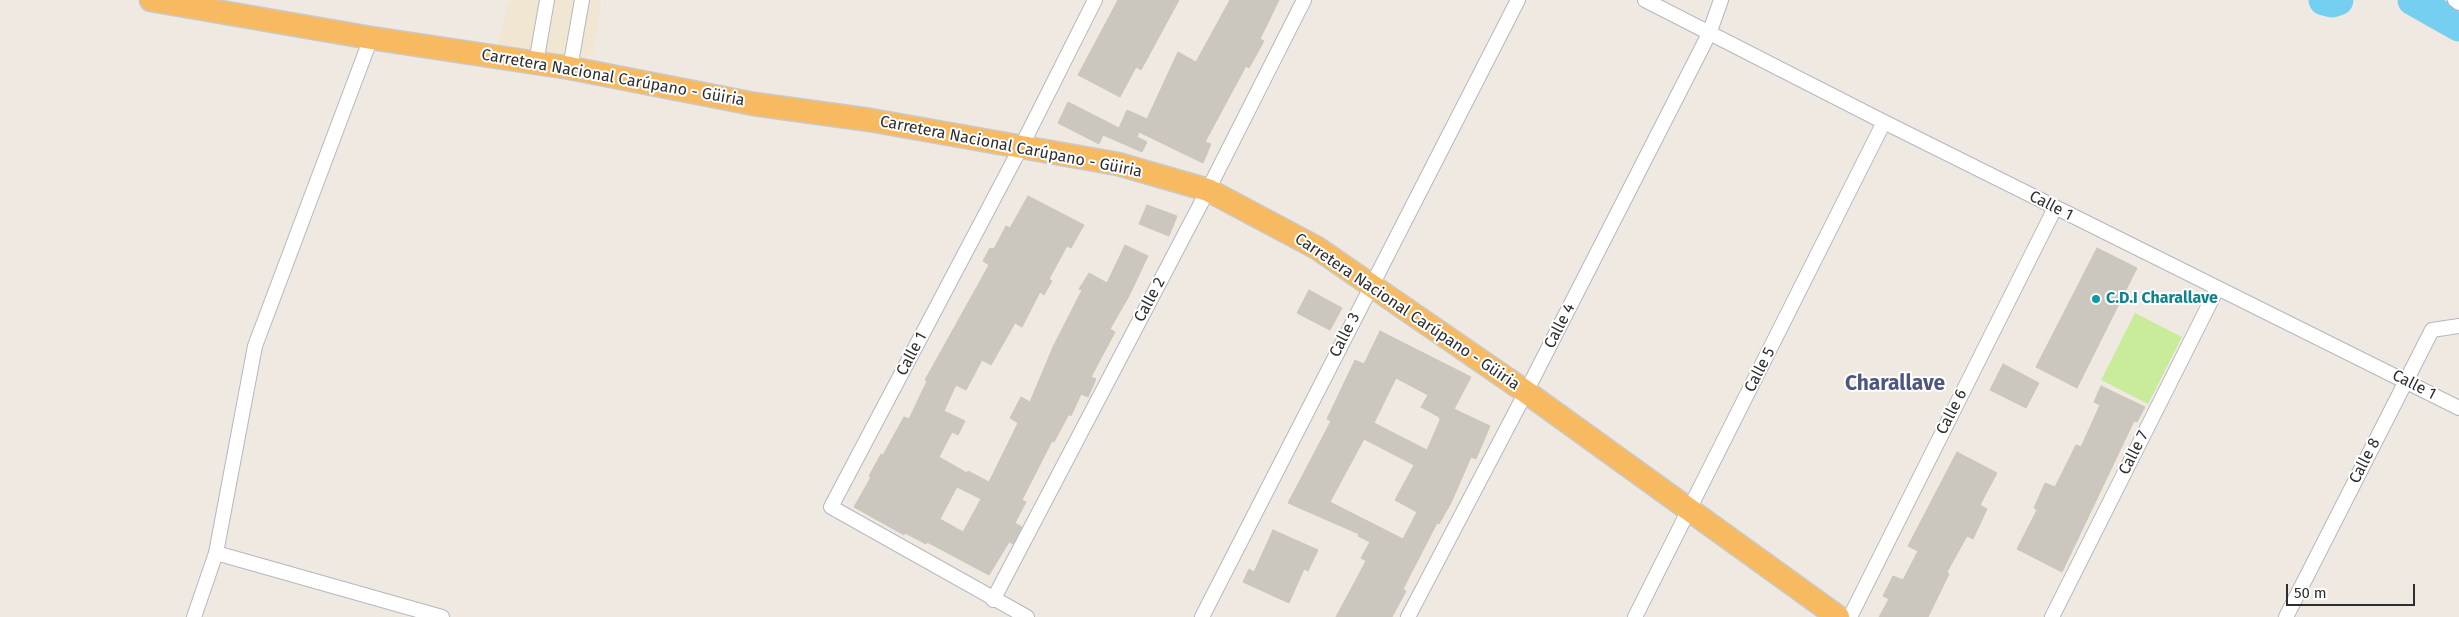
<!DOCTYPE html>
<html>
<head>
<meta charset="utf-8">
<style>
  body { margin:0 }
  #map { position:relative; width:2459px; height:617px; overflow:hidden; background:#efe9e1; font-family:"Fira Sans",sans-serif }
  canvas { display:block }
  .scale { position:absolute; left:2286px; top:584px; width:129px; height:22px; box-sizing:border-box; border:2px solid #2e2e2e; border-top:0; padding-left:6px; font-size:15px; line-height:18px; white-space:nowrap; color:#2e2e2e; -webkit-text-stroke:4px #fff; paint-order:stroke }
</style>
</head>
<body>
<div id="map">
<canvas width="2459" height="617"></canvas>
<div class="scale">50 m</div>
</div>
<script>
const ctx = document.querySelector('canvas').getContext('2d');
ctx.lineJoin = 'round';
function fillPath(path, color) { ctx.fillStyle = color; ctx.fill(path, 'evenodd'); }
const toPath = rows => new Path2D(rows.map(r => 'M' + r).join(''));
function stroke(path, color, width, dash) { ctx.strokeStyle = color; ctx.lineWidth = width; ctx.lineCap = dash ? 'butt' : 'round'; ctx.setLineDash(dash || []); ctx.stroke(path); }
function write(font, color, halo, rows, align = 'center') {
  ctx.font = font + ' "Fira Sans",sans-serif'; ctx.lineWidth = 4; ctx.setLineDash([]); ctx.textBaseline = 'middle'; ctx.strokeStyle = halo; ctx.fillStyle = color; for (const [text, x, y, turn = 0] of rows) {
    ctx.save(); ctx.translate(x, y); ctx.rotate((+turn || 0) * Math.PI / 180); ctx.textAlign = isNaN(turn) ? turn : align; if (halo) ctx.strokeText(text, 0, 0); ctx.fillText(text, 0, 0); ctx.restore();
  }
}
const education = toPath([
  [510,0,601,0,594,51,570,68,495,53]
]);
const pitch = toPath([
  [2135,313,2182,337,2148,404,2101,380]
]);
const river = toPath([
  [2324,0,2332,2,2338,0],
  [2413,0,2459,26]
]);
const building = toPath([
  [1118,0,1179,0,1141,70,1136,67,1120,97,1078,75,1118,0],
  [1230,0,1279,0,1260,39,1264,41,1249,68,1246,66,1205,142,1211,144,1203,163,1139,132,1137,137,1147,142,1142,152,1103,135,1099,144,1058,123,1068,102,1119,128,1127,110,1147,119,1178,52,1196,62,1230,0],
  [1028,196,1084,225,1071,248,1067,246,1049,279,1052,281,1044,295,1040,292,1022,327,1015,323,991,365,982,360,966,390,956,385,944,411,965,421,958,435,952,432,939,457,967,473,968,471,989,482,1018,423,1010,418,1021,397,1030,402,1053,347,1082,290,1079,289,1089,273,1107,283,1125,245,1148,256,1129,296,1110,329,1115,332,1091,377,1096,379,1088,397,1081,394,1071,416,1069,414,1054,442,1052,441,1022,500,1026,502,1015,523,1022,527,1013,544,1009,542,989,575,927,542,926,544,905,533,904,535,854,507,871,477,869,476,881,454,883,455,904,417,909,419,927,381,925,380,989,265,983,261,990,248,994,249,1006,226,1010,228,1028,196],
  [957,487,981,499,963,532,940,519,957,487],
  [1147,205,1177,216,1169,236,1139,224,1147,205],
  [2097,248,2137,268,2077,388,2036,367,2097,248],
  [1309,290,1342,308,1330,330,1297,313,1309,290],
  [1380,331,1471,377,1454,409,1490,426,1476,459,1471,457,1451,503,1439,524,1437,523,1403,589,1406,591,1392,617,1336,617,1366,561,1361,558,1370,542,1358,536,1359,534,1288,503,1331,421,1327,419,1355,360,1364,364,1380,331],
  [1396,378,1428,395,1421,407,1439,417,1440,420,1427,450,1374,423,1396,378],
  [1364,439,1414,465,1395,500,1417,512,1403,539,1330,502,1364,439],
  [2003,364,2039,383,2026,408,1990,390,2003,364],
  [2101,386,2145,407,2137,422,2134,421,2062,572,2017,549,2037,510,2034,508,2045,483,2055,487,2076,445,2081,447,2100,405,2094,402,2101,386],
  [1957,452,1997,473,1980,505,1987,509,1973,539,1967,536,1947,572,1949,574,1928,617,1879,617,1889,599,1883,596,1893,576,1903,580,1918,551,1908,546,1957,452],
  [1273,530,1318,550,1308,571,1304,569,1289,603,1243,582,1249,569,1254,572,1273,530]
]);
const minor = toPath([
  [1645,0,1884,122,2459,408],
  [2455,0,2459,3],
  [536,63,547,0],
  [570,68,582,0],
  [216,553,442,617],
  [993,600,1208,190,1304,0],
  [194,617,216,553,255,346,371,38],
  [1027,617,831,507,1020,149,1095,0],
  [1202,617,1518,0],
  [1408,617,1526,392,1709,34,1721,0],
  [1635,617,1884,122],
  [1850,617,2055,208],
  [2052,617,2217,289],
  [2286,617,2432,330,2459,326]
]);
const trunk = toPath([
  [151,0,371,38,570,68,754,104,870,120,1118,164,1208,190,1317,248,1526,392,1838,617]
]);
const markers = [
  [2096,299,5,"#0f9aa8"]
];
const streetNames = [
  ["Carretera Nacional Carúpano - Güiria",613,78,10],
  ["Carretera Nacional Carúpano - Güiria",1011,147,11],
  ["Calle 1",2051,206,27],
  ["Calle 2",1150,300,-62],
  ["Carretera Nacional Carúpano - Güiria",1407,312,34],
  ["Calle 4",1560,326,-63],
  ["Calle 3",1345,335,-63],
  ["Calle 1",912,354,-62],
  ["Calle 5",1760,370,-63],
  ["Calle 1",2414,385,27],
  ["Calle 6",1952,412,-63],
  ["Calle 7",2134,453,-63],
  ["Calle 8",2365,461,-63]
];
const cultureNames = [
  ["C.D.I Charallave",2106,299]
];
const districtNames = [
  ["Charallave",1895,384]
];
fillPath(education, '#f0e6d1');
fillPath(pitch, '#c9ec9a');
stroke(river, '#75cff0', 31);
fillPath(building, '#cbc7bf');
stroke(building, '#cbc5ba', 1);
stroke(minor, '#b4b7c1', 16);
stroke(trunk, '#c9c9c9', 25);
stroke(minor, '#fff', 14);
stroke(trunk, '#f8ba60', 22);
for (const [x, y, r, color] of markers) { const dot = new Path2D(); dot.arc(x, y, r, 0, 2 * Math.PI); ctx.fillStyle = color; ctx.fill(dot); stroke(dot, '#fff', 2); }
write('16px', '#2e2e2e', '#fff', streetNames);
write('bold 16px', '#0d838f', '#fff', cultureNames, 'left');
write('bold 21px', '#4d5680', '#fff', districtNames);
</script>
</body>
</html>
